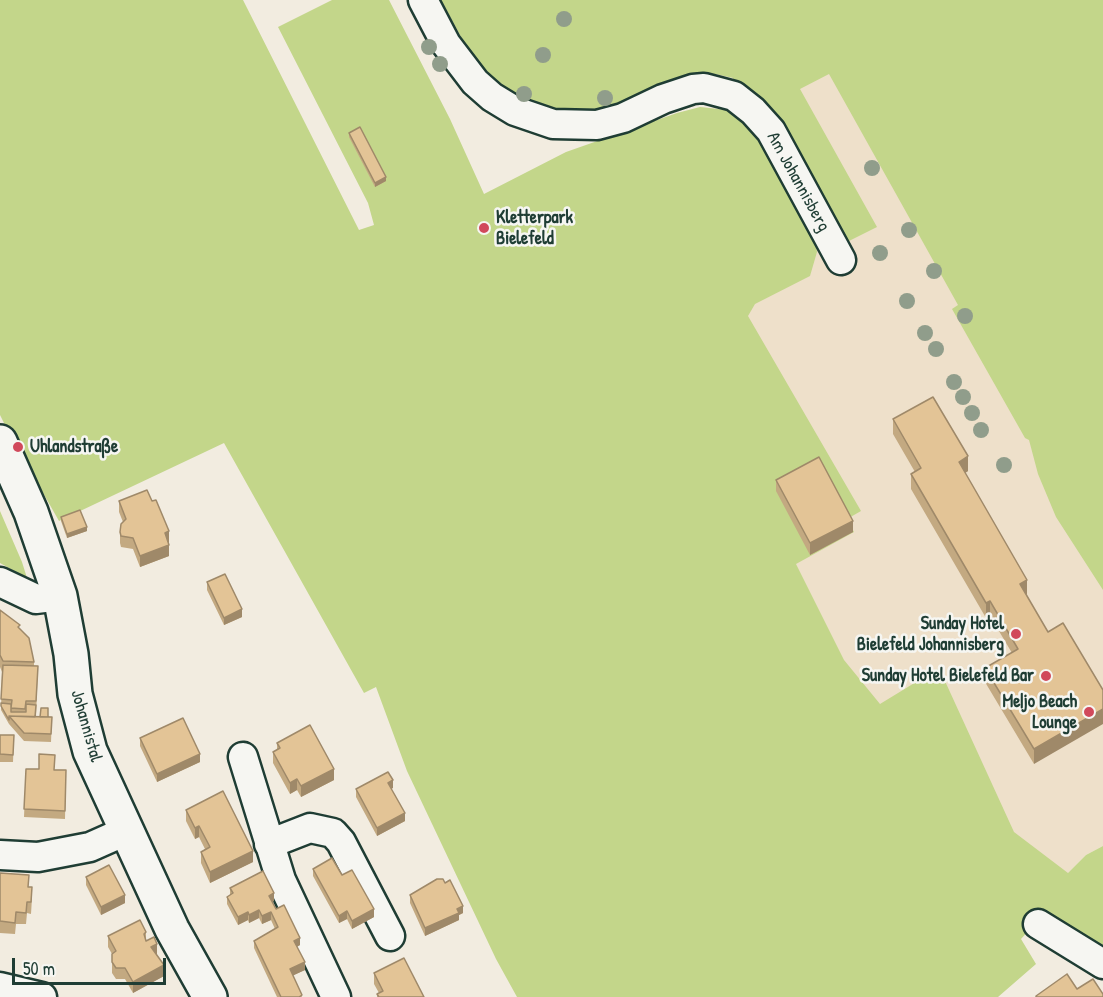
<!DOCTYPE html>
<html>
<head>
<meta charset="utf-8">
<style>
  body { margin:0 }
  #map { position:relative; width:1103px; height:997px; overflow:hidden; background:#f2ece0; font-family:"Patrick Hand",sans-serif }
  canvas { display:block }
  .scale { position:absolute; left:12px; top:958px; width:154px; height:27px; box-sizing:border-box; border:3px solid #1f3d34; border-top:0; padding-left:8px; font-size:18px; line-height:21px; white-space:nowrap; color:#1f3d34; -webkit-text-stroke:4px #f6f6f2; paint-order:stroke }
</style>
</head>
<body>
<div id="map">
<canvas width="1103" height="997"></canvas>
<div class="scale">50 m</div>
</div>
<script>
const ctx = document.querySelector('canvas').getContext('2d');
ctx.lineJoin = 'round';
function fillPath(path, color) { ctx.fillStyle = color; ctx.fill(path, 'evenodd'); }
const toPath = rows => new Path2D(rows.map(r => 'M' + r).join(''));
function stroke(path, color, width, dash) { ctx.strokeStyle = color; ctx.lineWidth = width; ctx.lineCap = dash ? 'butt' : 'round'; ctx.setLineDash(dash || []); ctx.stroke(path); }
function write(font, color, halo, rows, align = 'center') {
  ctx.font = font + ' "Patrick Hand",sans-serif'; ctx.lineWidth = 5; ctx.setLineDash([]); ctx.textBaseline = 'middle'; ctx.strokeStyle = halo; ctx.fillStyle = color; for (const [text, x, y, turn = 0] of rows) {
    ctx.save(); ctx.translate(x, y); ctx.rotate((+turn || 0) * Math.PI / 180); ctx.textAlign = isNaN(turn) ? turn : align; if (halo) ctx.strokeText(text, 0, 0); ctx.fillText(text, 0, 0); ctx.restore();
  }
}
const built = toPath([
  [828,49,1103,500,1103,846,1086,855,1067,874,896,796,668,369,700,107,727,110,744,118,769,105]
]);
const green = toPath([
  [0,0,243,0,359,230,374,225,368,203,278,27,332,0,389,0,450,119,484,194,566,152,677,113,700,107,727,110,744,118,759,139,815,239,817,252,810,276,755,304,748,316,861,511,847,519,854,532,796,564,844,660,880,704,939,668,1014,832,1068,873,1086,855,1103,846,1103,954,1041,917,1021,939,1036,964,998,997,517,997,496,959,407,771,376,687,364,693,224,443,59,521,9,433,0,415],
  [441,0,1103,0,1103,590,1056,517,1038,474,1029,440,1025,438,952,309,958,305,829,74,800,89,877,227,847,242,769,105,745,87,732,83,733,78,715,74,689,74,617,104,593,110,569,111,523,101,507,92,475,63],
  [0,511,22,562,27,578,0,563]
]);
const minor = toPath([
  [423,0,446,44,475,82,492,97,515,111,553,124,597,125,623,118,663,99,693,89,704,88,734,96,753,111,771,131,841,260],
  [0,582,36,599,60,596],
  [243,757,281,880,336,997],
  [269,844,310,828,333,833,341,842,390,936],
  [0,855,38,857,90,847,126,831],
  [1038,924,1103,964],
  [0,987,42,997]
]);
const major = toPath([
  [0,442,31,512,60,596,71,654,75,694,90,751,172,929,210,997]
]);
const trees = [
  [564,19],
  [429,47],
  [543,55],
  [440,64],
  [524,94],
  [605,98],
  [872,168],
  [909,230],
  [880,253],
  [934,271],
  [907,301],
  [965,316],
  [925,333],
  [936,349],
  [954,382],
  [963,397],
  [972,413],
  [981,430],
  [1004,465]
];
const wall = toPath([
  [349,133,386,181,375,187,349,137],
  [893,419,968,471,965,473,1026,595,1048,632,1034,764,985,682,985,668,1012,653,990,616,986,618,911,489,911,474,915,472,893,434],
  [776,480,853,532,810,555,776,491],
  [119,501,169,542,169,556,140,567,133,549,121,547,120,543,120,532,123,522,119,512],
  [61,517,87,531,67,538,61,521],
  [207,582,242,617,224,625,207,590],
  [0,610,20,629,34,662,34,666,38,666,36,717,52,717,51,742,24,741,9,724,1,710,2,672,0,667],
  [0,735,14,735,13,762,0,762],
  [140,738,200,762,157,782,140,746],
  [277,743,334,780,301,797,297,790,290,794,273,763,273,752,277,750],
  [26,769,66,770,65,819,24,817],
  [393,788,391,789,405,821,377,836,356,797,356,789],
  [186,810,253,862,210,883,201,863,201,852,205,849,199,837,195,839,186,821],
  [313,869,342,875,374,917,352,929,347,919,339,923,313,876],
  [0,873,29,887,32,898,31,914,27,913,26,924,16,924,15,934,0,933],
  [86,877,125,903,101,915,86,885],
  [230,888,274,901,272,902,276,909,300,945,297,947,305,970,293,975,302,997,277,997,254,948,254,941,275,929,271,920,262,924,259,918,249,923,248,920,238,925,227,904,227,897,230,895],
  [410,895,463,913,459,915,459,920,425,936,410,903],
  [146,932,146,941,157,955,164,976,133,993,125,979,116,979,112,973,112,954,108,947,108,936],
  [374,973,424,997,377,997,377,994,379,993,374,984]
]);
const shadedWall = toPath([
  [386,177,386,181,375,187,375,183],
  [968,456,968,471,959,477,959,462],
  [853,521,853,532,810,555,810,543],
  [87,527,87,531,67,538,67,534],
  [169,531,169,542,165,544,165,533],
  [169,545,169,556,140,567,140,556],
  [1027,580,1027,594,1020,599,1020,584],
  [990,601,990,616,986,618,986,603],
  [242,609,242,617,224,625,224,618],
  [1103,709,1103,724,1034,764,1034,749],
  [200,754,200,762,157,782,157,774],
  [334,769,334,780,301,797,301,786],
  [297,779,297,790,290,794,290,783],
  [393,780,393,788,388,790,388,783],
  [405,813,405,821,377,836,377,828],
  [199,826,199,837,195,839,195,828],
  [253,851,253,862,210,883,210,872],
  [274,893,274,901,269,903,269,896],
  [125,895,125,903,101,915,101,907],
  [463,906,463,913,459,915,459,920,425,936,425,928],
  [374,909,374,917,352,929,352,921],
  [259,910,259,918,249,923,249,915],
  [347,911,347,919,339,923,339,916],
  [248,912,248,920,238,925,238,917],
  [271,912,271,920,262,924,262,916],
  [300,938,300,945,294,948,294,941],
  [157,944,157,955,151,958,151,947],
  [305,962,305,970,290,977,290,969],
  [164,965,164,976,133,993,133,982]
]);
const building = toPath([
  [360,127,386,177,375,183,349,133,360,127],
  [933,397,968,456,959,462,1027,580,1020,584,1048,632,1063,623,1103,690,1103,709,1034,749,985,668,1018,649,990,601,986,603,911,474,921,468,893,419,933,397],
  [819,457,853,521,810,543,776,480,819,457],
  [147,490,152,501,156,500,169,531,165,533,169,545,140,556,133,538,121,536,120,532,121,524,126,519,119,501,147,490],
  [80,510,87,527,67,534,61,517,80,510],
  [225,574,242,609,224,618,207,582,225,574],
  [0,610,20,625,18,627,29,638,34,662,3,661,0,655,0,610],
  [3,665,38,666,36,701,26,701,25,709,11,708,12,700,1,699,3,665],
  [1,703,11,704,11,712,26,712,26,704,36,705,35,717,9,716,9,720,1,706,1,703],
  [41,708,48,708,48,717,40,717,41,708],
  [9,716,52,717,51,734,24,733,9,716],
  [183,718,200,754,157,774,140,738,183,718],
  [310,725,334,769,301,786,297,779,290,783,273,752,280,748,277,743,310,725],
  [0,735,14,735,13,755,0,754,0,735],
  [39,754,55,755,54,770,66,770,65,811,24,809,26,769,39,769,39,754],
  [388,772,393,780,388,783,405,813,377,828,356,789,388,772],
  [223,791,253,851,210,872,201,852,210,847,199,826,195,828,186,810,223,791],
  [332,858,342,875,352,870,374,909,352,921,347,911,339,916,313,869,332,858],
  [109,865,125,895,101,907,86,877,109,865],
  [263,871,274,893,269,896,276,909,284,905,300,938,294,941,305,962,290,969,302,995,299,997,281,997,254,941,278,927,271,912,262,916,259,910,249,915,248,912,238,917,227,897,233,893,230,888,263,871],
  [0,873,29,875,28,887,32,887,31,902,27,902,26,913,16,912,15,923,0,921,0,873],
  [437,879,443,879,445,883,450,880,463,906,457,909,459,913,425,928,410,895,437,879],
  [140,920,146,932,144,934,146,941,154,937,157,944,151,947,164,965,133,982,125,968,116,968,112,962,112,954,116,951,108,936,140,920],
  [404,958,424,997,379,997,377,994,383,991,374,973,404,958],
  [1067,974,1077,989,1093,979,1103,994,1103,997,1036,997,1036,996,1067,974]
]);
const markers = [
  [484,228,6,"#d1495b"],
  [18,447,6,"#d1495b"],
  [1016,634,6,"#d1495b"],
  [1046,676,6,"#d1495b"],
  [1089,712,6,"#d1495b"]
];
const streetNames = [
  ["Am Johannisberg",798,182,61],
  ["Johannistal",86,726,74]
];
const poiNames = [
  ["Kletterpark",496,218,"left"],
  ["Bielefeld",496,239,"left"],
  ["Uhlandstraße",30,447,"left"],
  ["Sunday Hotel",1004,624],
  ["Bielefeld Johannisberg",1004,645],
  ["Sunday Hotel Bielefeld Bar",1034,676],
  ["Me|jo Beach",1077,702],
  ["Lounge",1077,723]
];
fillPath(built, '#eee0ca');
fillPath(green, '#c3d68a');
stroke(minor, '#1f3d34', 33);
stroke(major, '#1f3d34', 38);
stroke(minor, '#f6f6f2', 28);
stroke(major, '#f6f6f2', 33);
ctx.fillStyle = '#909d8b';
for (const [x, y] of trees) { ctx.beginPath(); ctx.arc(x, y, 8, 0, 2 * Math.PI); ctx.fill(); }
fillPath(wall, '#c3a981');
fillPath(shadedWall, '#9f8969');
fillPath(building, '#e3c496');
stroke(building, '#9f8969', 1.5);
for (const [x, y, r, color] of markers) { const dot = new Path2D(); dot.arc(x, y, r, 0, 2 * Math.PI); ctx.fillStyle = color; ctx.fill(dot); stroke(dot, '#f6f6f2', 2); }
write('18px', '#1f3d34', '#f6f6f2', streetNames);
write('bold 18px', '#1f3d34', '#f6f6f2', poiNames, 'right');
</script>
</body>
</html>
